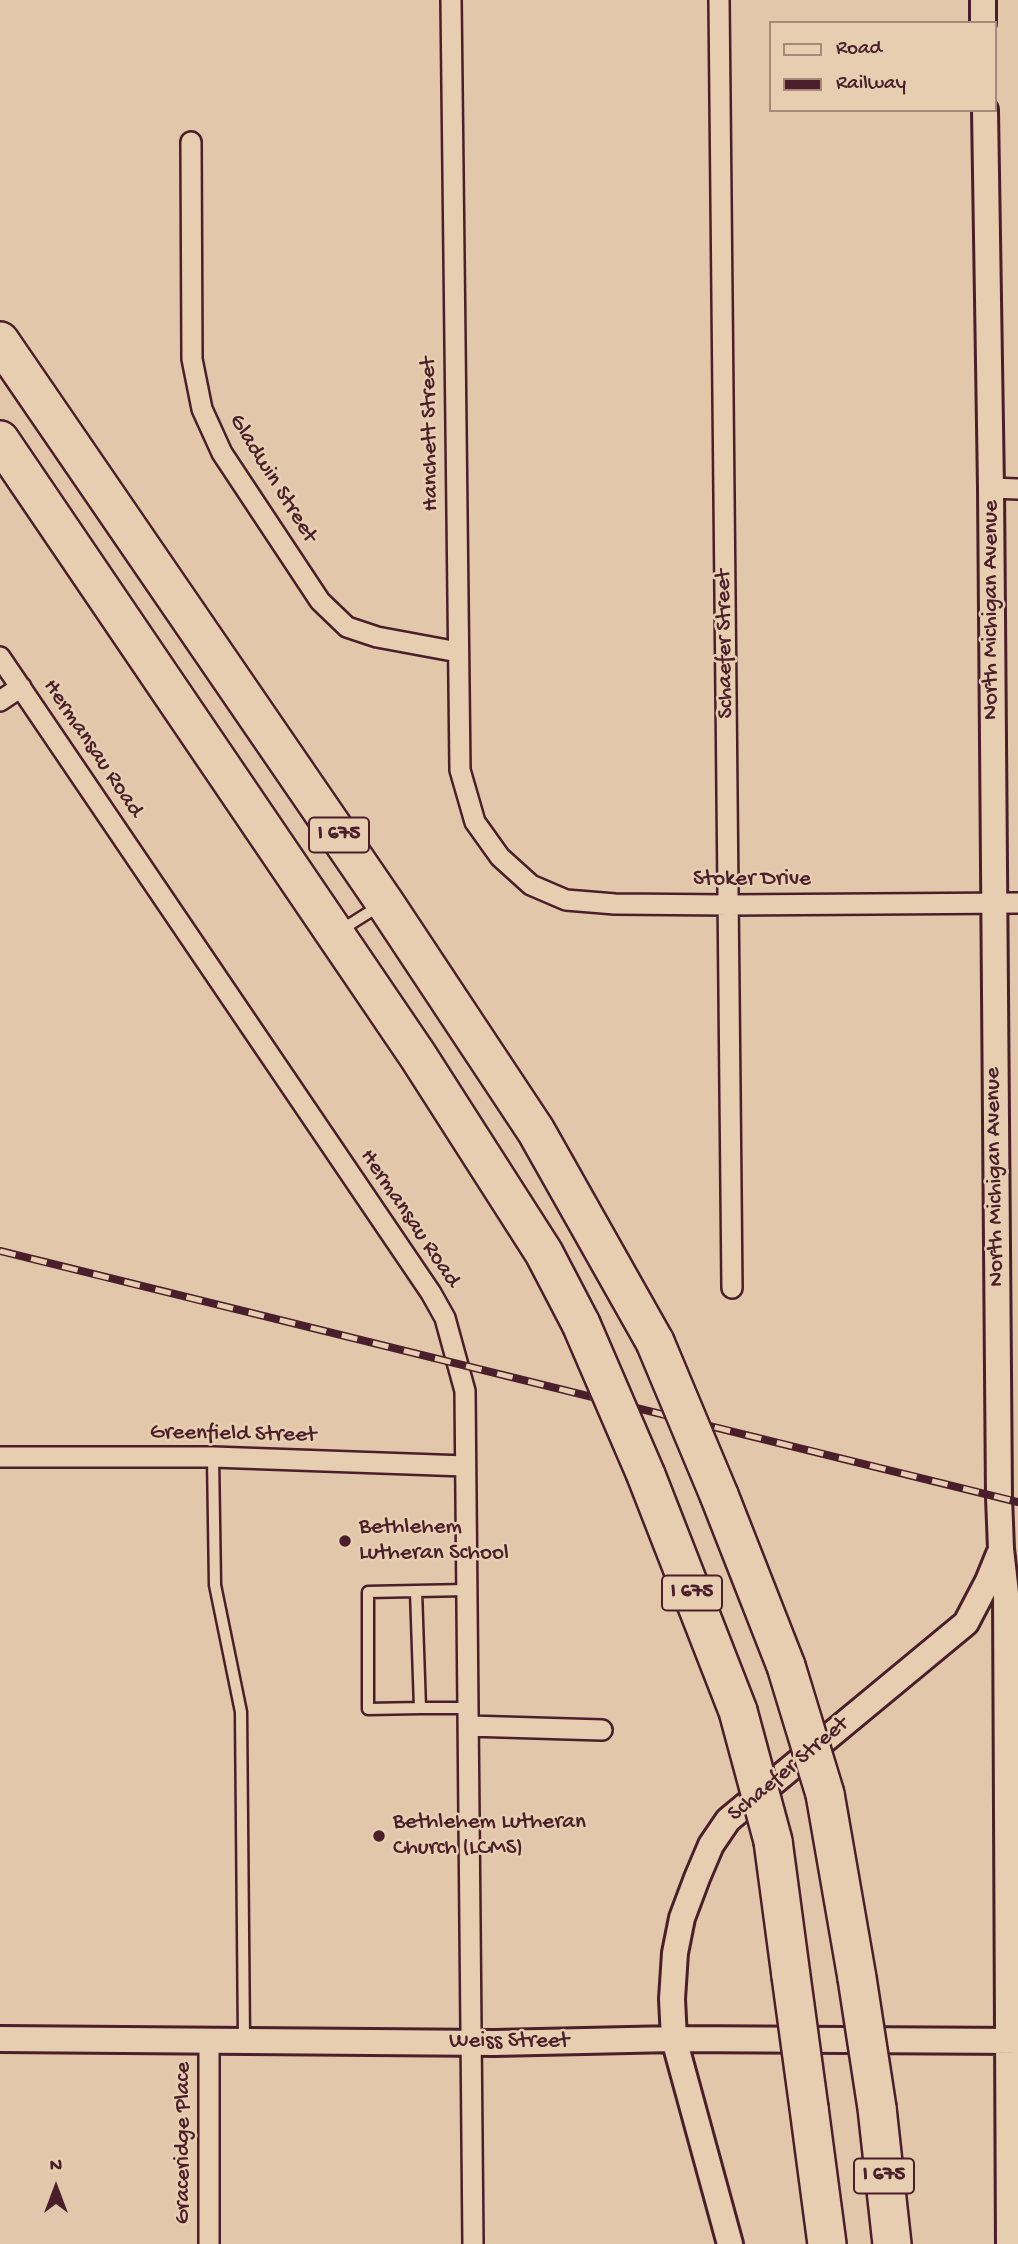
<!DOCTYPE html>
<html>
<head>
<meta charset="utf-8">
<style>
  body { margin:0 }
  #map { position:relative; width:1018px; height:2244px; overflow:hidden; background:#e2c7ab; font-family:"Gochi Hand",sans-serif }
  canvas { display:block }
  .legend { position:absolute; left:769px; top:21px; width:228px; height:91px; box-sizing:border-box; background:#e8ceb0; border:2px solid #a9887b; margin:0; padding:9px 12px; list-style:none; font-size:21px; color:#4a1f2b }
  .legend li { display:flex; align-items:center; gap:14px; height:35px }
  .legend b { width:35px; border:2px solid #a9887b }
  .north { position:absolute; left:21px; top:2153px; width:70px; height:70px; -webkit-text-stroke:5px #e8ceb0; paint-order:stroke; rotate:0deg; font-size:19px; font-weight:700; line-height:28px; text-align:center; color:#4a1f2b }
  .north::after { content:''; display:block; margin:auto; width:24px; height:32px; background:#4a1f2b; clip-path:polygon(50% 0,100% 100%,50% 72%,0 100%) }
</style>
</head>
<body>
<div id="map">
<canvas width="1018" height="2244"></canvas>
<ul class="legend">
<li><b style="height:9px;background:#e8ceb0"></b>Road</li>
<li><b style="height:9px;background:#4a1f2b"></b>Railway</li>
</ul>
<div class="north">N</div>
</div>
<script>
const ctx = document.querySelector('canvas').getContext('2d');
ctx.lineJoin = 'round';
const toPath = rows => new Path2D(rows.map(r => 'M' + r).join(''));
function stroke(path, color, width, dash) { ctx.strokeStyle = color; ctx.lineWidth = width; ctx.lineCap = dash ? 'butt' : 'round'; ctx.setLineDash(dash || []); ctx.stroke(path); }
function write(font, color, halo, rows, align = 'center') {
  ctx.font = font + ' "Gochi Hand",sans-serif'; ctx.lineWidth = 5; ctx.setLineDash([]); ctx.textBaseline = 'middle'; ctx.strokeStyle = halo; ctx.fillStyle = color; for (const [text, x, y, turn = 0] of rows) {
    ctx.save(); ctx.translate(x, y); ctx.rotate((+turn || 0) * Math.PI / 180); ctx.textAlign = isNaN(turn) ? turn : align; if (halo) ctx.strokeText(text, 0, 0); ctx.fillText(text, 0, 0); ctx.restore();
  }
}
const service = toPath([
  [341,930,379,906],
  [213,1457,215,1585,241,1712,244,2041],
  [467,1590,416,1591,420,1708,469,1708],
  [416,1591,368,1592,368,1709,420,1708]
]);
const minor = toPath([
  [451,0,460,770,475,822,500,857,531,885,566,900,615,904,729,905,1018,903],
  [719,0,732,1288],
  [191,142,192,359,202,409,222,453,320,601,347,627,377,637,458,652],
  [991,488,1018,489],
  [0,657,431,1293,445,1318,465,1391,473,2244],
  [0,701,21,687],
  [0,1457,213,1457,465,1466],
  [469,1726,602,1730],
  [209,2041,209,2244]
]);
const tertiary = toPath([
  [983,0,983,23],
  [985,110,991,488,999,1497,1001,1549,1006,1593,1009,2244],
  [0,2039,494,2043,674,2039,1018,2041],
  [730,2244,674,2039,672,1999,675,1953,682,1918,697,1878,711,1845,728,1820,966,1623,988,1581,999,1554]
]);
const motorway = toPath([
  [0,341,385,903,536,1131,655,1342],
  [0,440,418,1056,544,1253,581,1324],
  [646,1475,738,1711],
  [719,1495,786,1666],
  [825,1794,857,1978],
  [773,1841,791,1976],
  [809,2108,827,2244],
  [877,2108,892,2244]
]);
const rail = toPath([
  [0,1251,1018,1502]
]);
const motorwayBridge = toPath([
  [581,1324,646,1475],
  [655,1342,719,1495],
  [786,1666,825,1794],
  [738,1711,773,1841],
  [791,1976,809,2108],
  [857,1978,877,2108]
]);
const markers = [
  [345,1541,7,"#4a1f2b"],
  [379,1836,7,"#4a1f2b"]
];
const shields = [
  [339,835,60],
  [692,1593,60],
  [884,2176,60]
];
const shieldNames = [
  ["I 675",339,835],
  ["I 675",692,1593],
  ["I 675",884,2176]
];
const streetNames = [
  ["Hanchett Street",431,434,-91],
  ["Gladwin Street",272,479,58],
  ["North Michigan Avenue",992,610,-90],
  ["Schaefer Street",726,644,-91],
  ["Hermansau Road",92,749,56],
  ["Stoker Drive",752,880],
  ["North Michigan Avenue",996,1177,-91],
  ["Hermansau Road",409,1219,56],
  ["Greenfield Street",233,1435,1],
  ["Schaefer Street",789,1770,-40],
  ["Weiss Street",509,2042],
  ["Graceridge Place",184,2143,-90]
];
const poiNames = [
  ["Bethlehem",359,1528],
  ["Lutheran School",359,1554],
  ["Bethlehem Lutheran",393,1823],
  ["Church (LCMS)",393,1849]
];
stroke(service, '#4a1f2b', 15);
stroke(minor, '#4a1f2b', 24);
stroke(tertiary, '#4a1f2b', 30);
stroke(motorway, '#4a1f2b', 42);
stroke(service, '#e8ceb0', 10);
stroke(minor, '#e8ceb0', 19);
stroke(tertiary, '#e8ceb0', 24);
stroke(motorway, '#e8ceb0', 37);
stroke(rail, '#4a1f2b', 8);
stroke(rail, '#e8ceb0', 5, [16]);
stroke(motorwayBridge, '#4a1f2b', 42, []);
stroke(motorwayBridge, '#e8ceb0', 37);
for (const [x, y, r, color] of markers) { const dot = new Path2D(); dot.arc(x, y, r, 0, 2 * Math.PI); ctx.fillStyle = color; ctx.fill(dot); stroke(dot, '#e8ceb0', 2.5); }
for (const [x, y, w] of shields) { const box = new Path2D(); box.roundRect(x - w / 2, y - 17.5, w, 35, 5); ctx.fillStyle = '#e8ceb0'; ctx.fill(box); stroke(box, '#4a1f2b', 2); }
write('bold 21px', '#4a1f2b', null, shieldNames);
write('23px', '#4a1f2b', '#e8ceb0', streetNames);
write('23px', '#4a1f2b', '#e8ceb0', poiNames, 'left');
</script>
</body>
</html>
